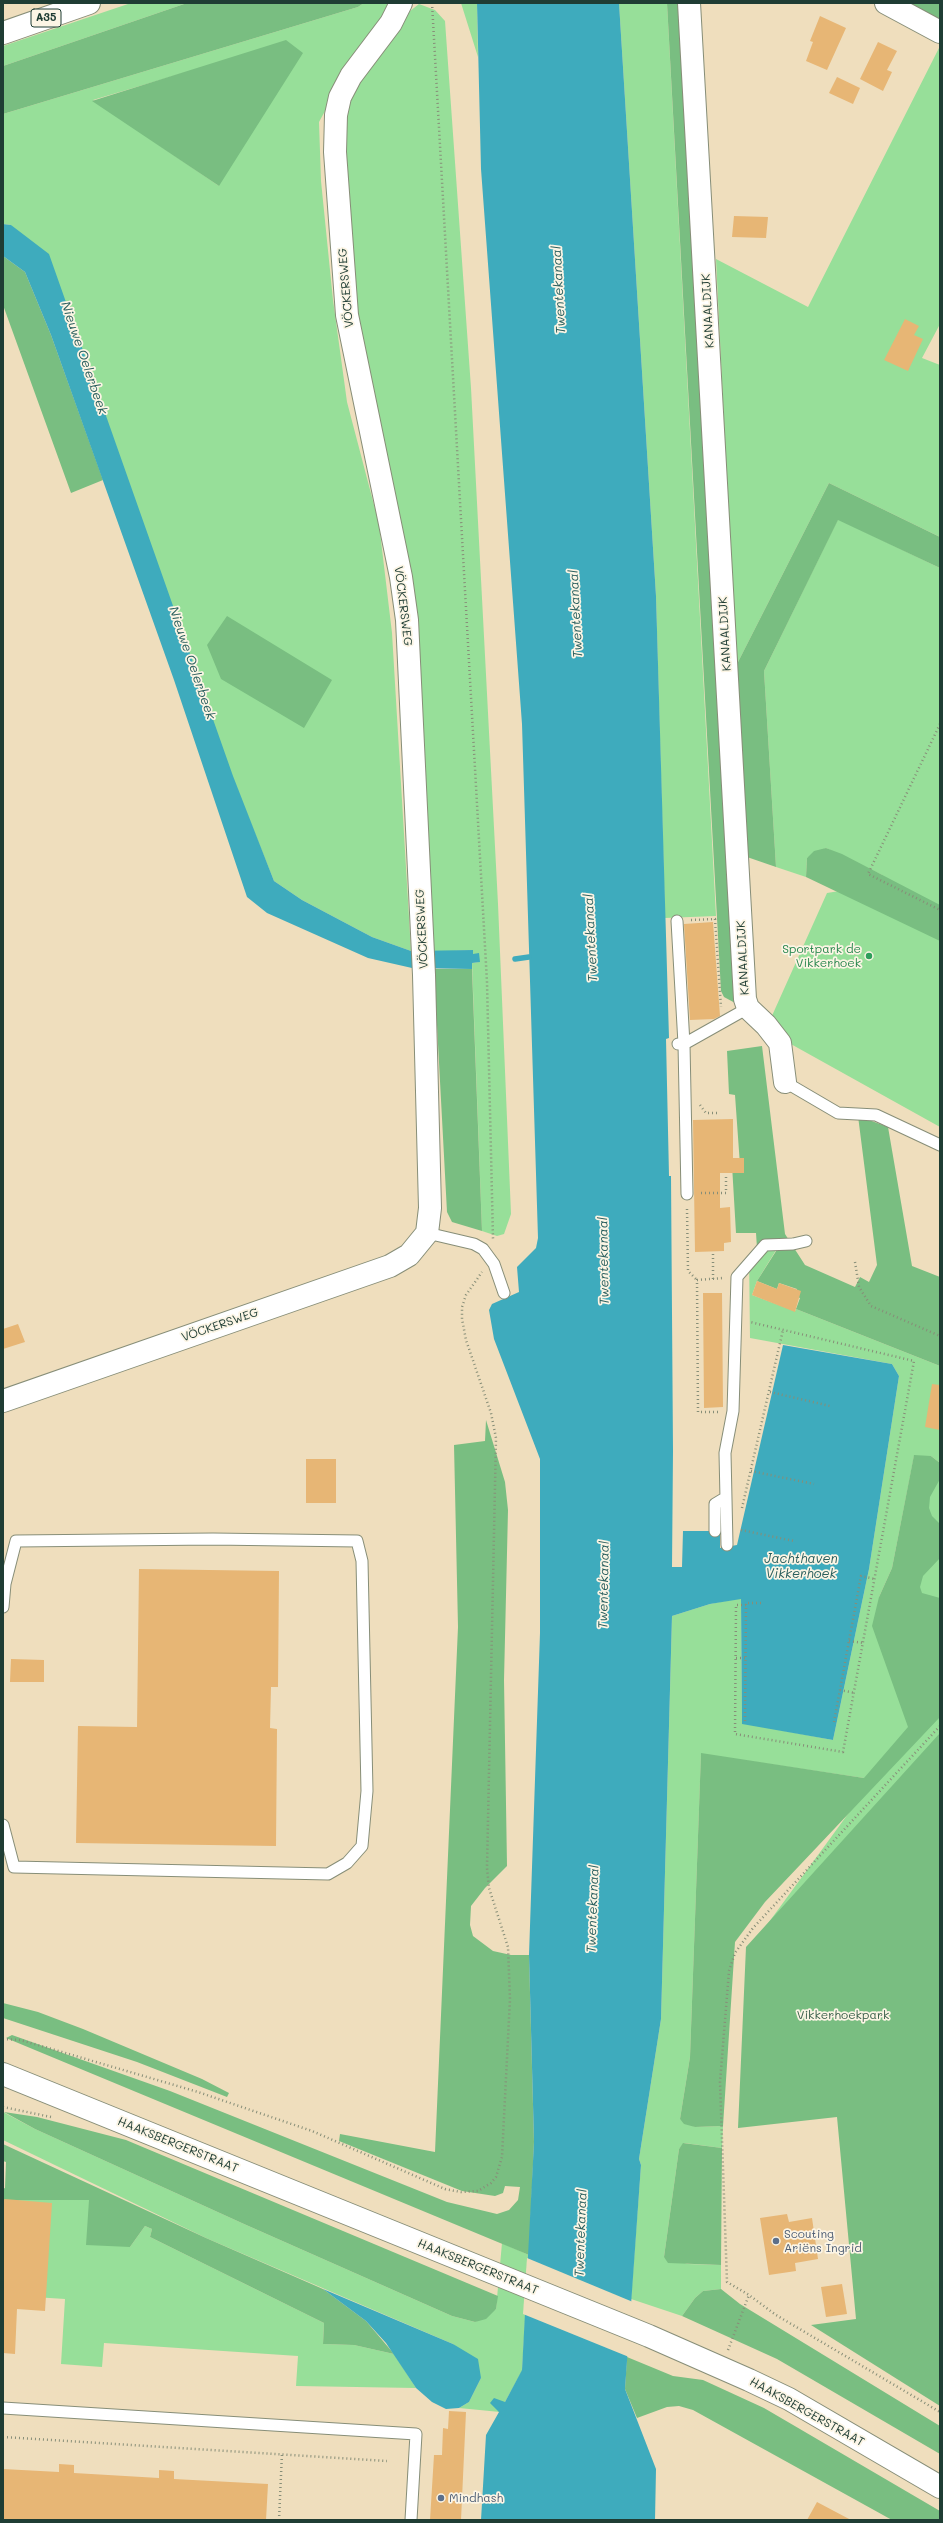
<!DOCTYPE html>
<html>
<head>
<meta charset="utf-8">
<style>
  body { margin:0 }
  #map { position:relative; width:943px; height:2523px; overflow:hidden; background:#efdebd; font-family:Mali,sans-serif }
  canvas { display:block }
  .frame { position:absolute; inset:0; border:4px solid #1f3d34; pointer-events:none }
</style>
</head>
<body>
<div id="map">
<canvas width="943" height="2523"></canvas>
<div class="frame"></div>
</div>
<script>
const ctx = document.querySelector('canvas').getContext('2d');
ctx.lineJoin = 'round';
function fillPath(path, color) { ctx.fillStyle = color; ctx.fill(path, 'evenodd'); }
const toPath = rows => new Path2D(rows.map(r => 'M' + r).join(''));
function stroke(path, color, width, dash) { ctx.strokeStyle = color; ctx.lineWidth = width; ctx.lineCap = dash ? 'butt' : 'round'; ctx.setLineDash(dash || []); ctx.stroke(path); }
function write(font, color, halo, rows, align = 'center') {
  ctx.font = font + ' Mali,sans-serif'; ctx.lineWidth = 3.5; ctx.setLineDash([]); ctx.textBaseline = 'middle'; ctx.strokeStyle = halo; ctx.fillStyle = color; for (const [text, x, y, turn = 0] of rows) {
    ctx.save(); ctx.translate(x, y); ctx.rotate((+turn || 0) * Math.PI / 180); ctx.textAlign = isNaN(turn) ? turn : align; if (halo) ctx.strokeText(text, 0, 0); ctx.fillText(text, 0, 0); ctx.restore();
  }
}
const green = toPath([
  [131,3,187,3,3,66,3,46],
  [364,3,394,3,347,71,319,122,321,181,333,300,347,402,379,524,392,633,411,951,372,937,302,900,274,881,11,225,3,224,3,114,358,7],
  [190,71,219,186,93,100],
  [461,3,477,3,478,57],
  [619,3,667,3,716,916,665,918,656,596],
  [419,4,435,10,445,21,471,388,498,904,511,1214,504,1234,497,1236,482,1231,472,963,479,962,479,954,473,954,472,950,433,952,427,836,355,322,343,112,357,79,400,19],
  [940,46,940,324,922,358,940,365,940,537,829,483,736,666,716,259,808,307],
  [838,519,940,568,940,1127,789,1043,771,1018,827,893,877,885,882,875,826,848,807,858,806,877,776,867,764,671],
  [778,1247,757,1281,752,1295,795,1311,796,1309,940,1366,940,1463,931,1456,914,1456,892,1568,879,1597,904,1591,929,1478,940,1467,940,2362,859,2319,840,2113,750,1948,856,1803,864,1778,701,1754,690,2057,680,2119,695,2127,723,2126,722,2148,684,2143,679,2149,664,2257,688,2264,721,2265,721,2289,703,2291,695,2298,682,2316,631,2299,641,2165,639,2159,661,2019,672,1616,710,1604,741,1598,742,1723,833,1740,869,1569,899,1376,892,1364,750,1338,749,1254,757,1248],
  [3,2112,35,2129,244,2224,452,2316,475,2322,496,2309,502,2243,529,2255,522,2371,505,2402,491,2403,500,2412,459,2408,469,2402,481,2378,453,2344,206,2238,3,2140],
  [17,2200,89,2200,130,2247,145,2226,152,2229,150,2237,324,2323,323,2344,354,2345,394,2354,416,2388,296,2386,298,2356,104,2343,102,2367,61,2364,65,2299,19,2296,3,2224,14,2224]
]);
const forest = toPath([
  [187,3,364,3,358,7,3,114,3,66],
  [667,3,685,3,737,1004,724,997,721,991],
  [904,3,940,3,940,22],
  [286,40,303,53,219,186,92,101],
  [3,256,25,272,51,335,103,480,71,493,3,305],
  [829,483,940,537,940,568,838,520,764,671,776,867,747,857,736,666],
  [227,616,332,680,304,728,221,679,207,645],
  [826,848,842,854,940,905,940,941,806,877,807,858,814,851],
  [434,969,472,969,482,1231,452,1222,447,1212],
  [762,1046,785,1234,805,1265,855,1287,860,1277,869,1282,877,1265,858,1116,888,1127,912,1266,940,1277,940,1366,796,1309,800,1298,795,1296,797,1289,779,1283,777,1289,757,1281,778,1248,757,1248,756,1233,736,1233,732,1165,740,1165,735,1095,729,1094,727,1051],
  [486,1420,505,1482,508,1510,504,1680,507,1866,485,1888,471,1906,470,1925,473,1936,493,1951,511,1955,529,1955,534,2142,529,2255,6,2038,12,2035,170,2091,447,2202,497,2214,509,2210,518,2200,520,2187,505,2186,503,2193,495,2196,462,2191,339,2141,340,2134,435,2152,458,1627,454,1445,485,1441],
  [914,1455,931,1456,940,1463,940,1479,930,1497,929,1508,932,1516,940,1524,940,1558,923,1576,920,1587,922,1593,940,1598,940,1717,765,1902,735,1942,723,2126,695,2127,684,2124,680,2119,690,2057,701,1753,864,1778,908,1727,872,1626,879,1597,892,1568],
  [940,1733,940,2406,811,2325,856,2319,837,2117,738,2128,746,1947],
  [3,2003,38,2012,83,2029,202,2079,229,2093,227,2097,137,2062,3,2018],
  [4,2112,37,2117,126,2140,498,2296,496,2309,486,2319,475,2322,452,2316,244,2224,35,2129],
  [683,2143,722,2148,721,2265,668,2263,664,2257,679,2149],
  [3,2144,206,2238,323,2289,366,2321,394,2354,354,2345,323,2344,324,2323,150,2237,152,2229,145,2226,130,2247,86,2245,89,2200,17,2200,14,2224,3,2224,3,2189,5,2188,6,2162,3,2161],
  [721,2289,740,2304,940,2426,940,2454,777,2359,682,2316,695,2298,703,2291],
  [627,2357,673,2376,703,2380,764,2408,940,2511,940,2520,892,2520,693,2410,679,2406,667,2407,637,2418,625,2389]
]);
const water = toPath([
  [477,3,619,3,656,596,669,1038,666,1039,669,1176,671,1176,673,1451,672,1567,682,1567,683,1531,709,1531,709,1522,720,1522,720,1548,737,1545,783,1345,892,1364,899,1376,869,1569,833,1740,742,1724,741,1599,710,1604,672,1616,661,2019,639,2159,641,2165,625,2389,656,2469,655,2520,481,2520,486,2435,499,2412,490,2403,494,2398,505,2402,522,2370,534,2142,529,1955,540,1633,540,1459,494,1339,489,1310,492,1304,519,1292,517,1267,536,1248,538,1238,522,724,481,169],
  [3,224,11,225,49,254,233,776,274,881,302,900,372,937,411,951,473,950,473,954,479,953,480,962,472,963,472,969,412,968,368,958,267,913,247,897,174,680,51,335,25,272,3,256],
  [323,2289,453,2344,478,2359,481,2378,469,2402,459,2408,446,2409,432,2402,416,2388,386,2343,366,2321]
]);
const pier = toPath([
  [527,2258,633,2302,629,2357,523,2314]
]);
const stream = toPath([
  [515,959,529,957]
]);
const building = toPath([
  [820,16,846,28,827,70,806,61,813,42,810,41],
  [878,42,897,51,887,70,892,72,883,91,860,79],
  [837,77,860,88,853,104,829,93],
  [734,216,768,217,766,238,732,237],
  [905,319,919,326,914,335,923,339,908,371,884,360],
  [713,922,720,1016,714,1019,690,1020,684,924],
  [733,1119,733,1158,744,1158,744,1173,720,1173,720,1208,730,1207,731,1242,724,1243,724,1251,695,1252,693,1120],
  [757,1281,777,1289,779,1283,801,1291,795,1312,752,1295],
  [703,1293,722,1293,723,1407,704,1408],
  [18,1324,25,1342,3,1349,3,1329],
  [932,1384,940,1385,940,1430,925,1427],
  [306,1459,336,1459,336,1503,306,1503],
  [139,1569,279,1571,278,1687,271,1687,270,1728,277,1729,276,1846,76,1843,78,1726,137,1727],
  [11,1659,44,1660,44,1682,10,1682],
  [5,2199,52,2203,45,2311,17,2309,15,2354,3,2353,3,2200],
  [787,2214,789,2222,812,2218,818,2259,795,2263,796,2271,769,2275,760,2218],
  [842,2284,847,2314,826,2317,821,2287],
  [449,2411,466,2412,461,2520,430,2520,434,2455,442,2455,443,2428,448,2429],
  [59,2464,74,2465,74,2473,159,2478,159,2470,174,2471,174,2479,268,2484,266,2520,3,2520,3,2469,59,2472],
  [817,2502,851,2520,807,2520]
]);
const path = toPath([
  [432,3,487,982,493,1239],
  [940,724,868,874,940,910],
  [691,920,715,919,721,1007],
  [700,1105,706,1113,720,1113],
  [701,1193,726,1193,726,1176],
  [687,1209,688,1271,697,1280],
  [713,1254,713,1279],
  [855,1262,859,1287,871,1306,940,1336],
  [770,1392,830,1406],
  [718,1412,698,1412,697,1280,723,1278],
  [751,1471,814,1484],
  [742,1508,783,1330],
  [741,1530,794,1541],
  [746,1605,736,1605,735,1734,843,1752,914,1361,750,1322],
  [849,1641,864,1643],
  [736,1658,746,1658],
  [840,1690,855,1693],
  [745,1721,746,1603,763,1603],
  [834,1722,861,1576,875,1579],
  [940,1726,753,1928,735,1953,729,1971,720,2082,727,2282,749,2295,776,2315,940,2412],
  [3,2039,20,2040,45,2047,198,2092,312,2131,445,2189,461,2192,478,2191,491,2183,496,2177,502,2157,510,1999,508,1947,489,1888,487,1868,496,1438,491,1413,466,1340,462,1319,462,1307,466,1295,482,1272],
  [3,2107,51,2117],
  [728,2350,749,2295],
  [3,2437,387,2461],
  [279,2520,282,2453]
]);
const lane = toPath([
  [677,921,684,1044,687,1194],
  [678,1044,684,1044,748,1008],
  [785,1082,838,1113,876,1115,940,1145],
  [427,1233,474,1244,483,1249,494,1264,504,1293],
  [715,1531,715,1504,725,1498],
  [727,1545,725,1453,733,1411,737,1277,765,1245,793,1244,806,1241],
  [3,1607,5,1584,16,1541,213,1539,357,1541,362,1561,367,1791,362,1846,347,1863,328,1874,14,1867,3,1825],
  [3,2408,416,2434,411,2520]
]);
const street = toPath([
  [689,3,745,999,748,1008,766,1025,780,1043,785,1082],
  [886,3,940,32],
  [3,1401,390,1266,409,1255,427,1233,430,1208,424,975,407,620,401,577,347,315,335,152,336,115,340,97,351,76,391,23,401,3]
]);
const primary = toPath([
  [3,2074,649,2336,749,2380,789,2399,940,2487]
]);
const highway = toPath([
  [3,33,89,3]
]);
const markers = [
  [869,956,4,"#2e9e5b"],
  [776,2241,4,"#5c6f8a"],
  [441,2498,4,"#5c6f8a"]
];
const shields = [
  [46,18,30]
];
const shieldNames = [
  ["A35",46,18]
];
const streetNames = [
  ["VÖCKERSWEG",346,288,-95],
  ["KANAALDIJK",708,311,-93],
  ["VÖCKERSWEG",403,606,83],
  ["KANAALDIJK",725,634,-93],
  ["VÖCKERSWEG",422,929,-93],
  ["KANAALDIJK",743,958,-93],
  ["VÖCKERSWEG",220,1325,-19],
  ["HAAKSBERGERSTRAAT",178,2145,22],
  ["HAAKSBERGERSTRAAT",478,2267,22],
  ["HAAKSBERGERSTRAAT",807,2412,29]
];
const leisureNames = [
  ["Sportpark de",861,949],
  ["Vikkerhoek",861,963]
];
const parkNames = [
  ["Vikkerhoekpark",843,2015]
];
const serviceNames = [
  ["Scouting",784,2234],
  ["Ariëns Ingrid",784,2248],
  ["Mindhash",449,2498]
];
const waterNames = [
  ["Twentekanaal",559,290,-93],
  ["Nieuwe Oelerbeek",84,358,71],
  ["Twentekanaal",576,614,-93],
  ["Nieuwe Oelerbeek",192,663,71],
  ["Twentekanaal",591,938,-93],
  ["Twentekanaal",604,1261,-91],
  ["Jachthaven",801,1559],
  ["Vikkerhoek",801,1574],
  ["Twentekanaal",604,1585,-89],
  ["Twentekanaal",593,1909,-88],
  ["Twentekanaal",581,2233,-88]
];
fillPath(green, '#97df99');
fillPath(forest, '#79be81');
fillPath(water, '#3eabbd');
fillPath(pier, '#efdebd');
stroke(stream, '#3eabbd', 5.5);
fillPath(building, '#e7b675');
stroke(lane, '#878e78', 13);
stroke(street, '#878e78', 24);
stroke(primary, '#878e78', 24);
stroke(highway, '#878e78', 24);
stroke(path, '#878e78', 2.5, [1, 3]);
stroke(lane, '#fff', 11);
stroke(street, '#fff', 22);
stroke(primary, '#fff', 22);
stroke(highway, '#fff', 22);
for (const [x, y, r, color] of markers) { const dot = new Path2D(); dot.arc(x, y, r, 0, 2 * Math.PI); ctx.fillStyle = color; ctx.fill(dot); stroke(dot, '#fcf5e5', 1.5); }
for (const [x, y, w] of shields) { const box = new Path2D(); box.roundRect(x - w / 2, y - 9, w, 18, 3); ctx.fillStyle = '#fcf5e5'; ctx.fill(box); stroke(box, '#1f3d34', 1); }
write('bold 11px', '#1f3d34', null, shieldNames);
write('12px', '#1f3d34', '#fcf5e5', streetNames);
write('12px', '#27864d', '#fcf5e5', leisureNames, 'right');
write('12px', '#375d48', '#fcf5e5', parkNames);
write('12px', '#4e5e75', '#fcf5e5', serviceNames, 'left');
write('italic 13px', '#285e5d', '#fcf5e5', waterNames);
</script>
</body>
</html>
